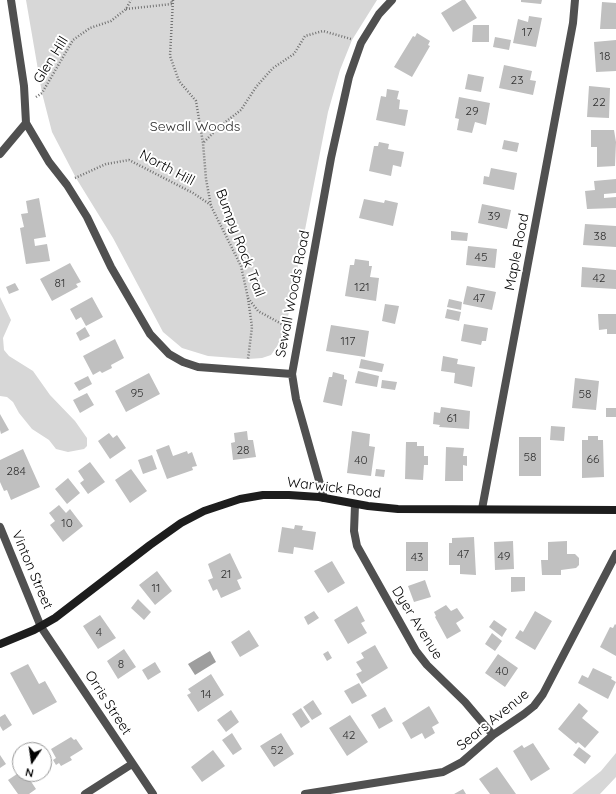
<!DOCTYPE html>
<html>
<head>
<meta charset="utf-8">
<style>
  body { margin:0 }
  #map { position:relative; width:616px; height:794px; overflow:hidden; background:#fff; font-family:Quicksand,sans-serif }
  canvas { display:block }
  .north { position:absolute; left:12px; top:742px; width:40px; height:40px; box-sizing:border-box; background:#fff; border:1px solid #999; border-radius:50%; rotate:193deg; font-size:11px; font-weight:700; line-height:16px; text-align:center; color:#000 }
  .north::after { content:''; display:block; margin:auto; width:14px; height:18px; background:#000; clip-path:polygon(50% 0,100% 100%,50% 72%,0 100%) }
</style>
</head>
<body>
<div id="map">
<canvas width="616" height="794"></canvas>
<div class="north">N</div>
</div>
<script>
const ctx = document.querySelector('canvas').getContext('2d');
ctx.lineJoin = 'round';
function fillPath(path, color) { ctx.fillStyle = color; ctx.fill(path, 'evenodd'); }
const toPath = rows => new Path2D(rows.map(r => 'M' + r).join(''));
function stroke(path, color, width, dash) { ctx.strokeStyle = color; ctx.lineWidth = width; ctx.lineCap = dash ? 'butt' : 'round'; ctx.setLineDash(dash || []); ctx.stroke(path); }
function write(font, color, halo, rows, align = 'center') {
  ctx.font = font + ' Quicksand,sans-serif'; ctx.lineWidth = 4; ctx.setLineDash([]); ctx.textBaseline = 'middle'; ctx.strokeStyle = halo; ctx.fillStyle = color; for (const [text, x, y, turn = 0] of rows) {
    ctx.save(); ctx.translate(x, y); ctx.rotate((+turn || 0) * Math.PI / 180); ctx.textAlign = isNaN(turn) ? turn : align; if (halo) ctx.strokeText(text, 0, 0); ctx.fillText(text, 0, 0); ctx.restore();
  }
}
const green = toPath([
  [26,0,377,0,352,40,340,70,328,112,286,327,282,339,271,355,262,358,248,359,208,356,182,348,163,332,113,238,76,178,52,132,42,93],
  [0,297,11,320,3,338,4,350,9,356,33,371,50,395,75,421,87,438,87,446,84,449,68,452,56,449,49,440,32,429,19,413,13,402,7,397,0,396],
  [616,753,616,777,600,794,572,794,601,771]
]);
const water = toPath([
  [210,651,216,662,195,675,188,664]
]);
const building = toPath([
  [462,0,465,0,477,18,453,32,441,13],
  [521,0,542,0,541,4,521,2],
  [602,2,616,3,616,29,600,29],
  [529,16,542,18,536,47,513,43,518,19,528,22],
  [473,25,489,25,489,42,472,42],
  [417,33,430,41,428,45,430,46,412,77,394,67,413,36,415,37],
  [495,37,511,40,509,50,493,47],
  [616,40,616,71,596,72,594,42],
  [504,65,532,71,530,80,536,81,533,95,499,88],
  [468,74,484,77,481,92,465,89],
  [589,86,610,88,609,118,587,117],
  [387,89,399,91,397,99,400,100,399,109,408,110,405,126,376,120,381,96,386,97],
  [459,97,490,103,486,125,475,122,472,133,457,130,459,119,455,118],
  [591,130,614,130,616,142,615,166,597,167,597,147,591,147],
  [504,140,519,143,517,152,502,149],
  [379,142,389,144,388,149,404,152,401,167,393,165,391,176,369,171,374,146,378,146],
  [491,168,517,173,514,190,483,184,484,176,489,177],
  [616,179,616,193,604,194,604,198,616,197,616,208,587,209,585,191,595,190,594,181],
  [39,198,46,237,34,239,35,246,47,244,50,261,26,264,20,228,24,227,21,214,28,213,26,201],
  [364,199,384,203,385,200,398,203,393,226,359,218],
  [482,204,511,210,507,229,478,223],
  [585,224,616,226,616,247,583,245],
  [451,231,468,233,467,241,451,240],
  [468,246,497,249,495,268,466,265],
  [355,259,369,261,369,266,372,266,370,277,379,278,376,301,345,296,350,265,354,265],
  [70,263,81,282,76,284,78,287,52,301,40,279],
  [582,267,616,270,616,289,581,287],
  [15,283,19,290,9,294,6,287],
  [467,286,496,292,492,310,463,304],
  [92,297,103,317,86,326,81,317,76,320,70,309],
  [449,299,462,302,461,310,447,307],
  [385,304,399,306,395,324,382,321],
  [447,309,461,312,459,321,445,318],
  [598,314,616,314,616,334,607,334,607,329,599,330],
  [464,324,488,328,486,341,482,341,481,345,461,341],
  [331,325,369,331,365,357,326,351],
  [85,327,90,336,80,341,76,333],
  [115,339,124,358,111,365,112,368,102,373,100,371,93,375,83,356],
  [443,356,458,359,457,364,475,367,472,387,454,383,455,373,441,371],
  [361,359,384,364,382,372,359,368],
  [358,371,379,376,377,387,355,383],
  [333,372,344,375,344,379,347,380,342,406,323,402,329,377,332,377],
  [149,373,160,394,126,412,115,391],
  [88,376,92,384,79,391,74,383],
  [575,378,599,381,596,410,572,408],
  [382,380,397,382,395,390,381,388],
  [87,393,94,405,80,413,73,400],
  [441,407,470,411,469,429,439,427,440,425,433,424,434,412,440,413],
  [606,408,616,408,616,417,606,417],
  [0,414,9,430,1,434,0,430],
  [551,426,565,427,564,441,550,440],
  [247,431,248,440,253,440,256,457,233,460,231,443,235,442,234,433],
  [352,431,370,434,369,446,375,447,371,476,347,473],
  [109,433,113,438,117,435,126,448,110,459,98,441],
  [588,436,598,436,598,440,603,440,604,477,582,478,582,440,588,440],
  [519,437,541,437,541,476,519,476],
  [406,442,417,442,417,446,424,446,424,456,428,456,428,465,424,465,423,480,405,479],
  [169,445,173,456,187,451,188,454,192,452,197,466,192,467,193,470,167,479,156,450],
  [446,447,464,448,463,456,467,456,467,466,463,465,463,481,445,481],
  [23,449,40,487,11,500,7,490,4,491,0,482,0,460],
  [152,455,157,469,143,474,138,460],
  [90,462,105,482,88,494,80,483,84,480,78,471],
  [131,469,147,491,130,503,115,480],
  [376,469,385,470,384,477,375,476],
  [68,478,80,493,67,504,55,489],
  [59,505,66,513,70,509,83,526,63,542,50,525,55,521,49,513],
  [295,525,303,526,302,530,316,532,313,550,294,547,293,554,278,552,282,527,294,529],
  [474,537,476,575,460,574,460,565,449,565,449,543,452,543,452,538],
  [513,541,514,569,495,570,494,542],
  [567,541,567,554,575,554,579,558,579,565,576,568,561,570,561,575,542,575,541,560,548,560,548,542],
  [406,542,428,542,428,571,406,571],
  [230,553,242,578,237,580,241,589,221,598,217,589,213,591,208,580,213,578,208,564],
  [332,561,345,583,328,593,314,571],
  [157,571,172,591,155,605,139,585],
  [511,577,525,577,525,591,511,592],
  [425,580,431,597,414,602,408,586],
  [138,599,151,612,144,620,131,608],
  [446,605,451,611,457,608,464,618,456,623,461,631,447,639,435,617,436,616,434,612],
  [357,606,365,621,361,623,367,633,348,644,334,620],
  [314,611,319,618,308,625,304,617],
  [535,611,552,621,535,650,515,638,520,630,523,632],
  [100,615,116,638,98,649,83,626],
  [494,620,507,629,502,637,489,627],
  [615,624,616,625,616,656,600,647,610,627,613,628],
  [249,630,259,646,240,657,231,642],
  [492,633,502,641,495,651,485,644],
  [375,645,388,668,362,684,356,674,362,671,356,662,364,658,361,653],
  [124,649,136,667,118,679,107,661],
  [328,651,332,658,327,661,323,654],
  [498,654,518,668,505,687,485,673],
  [155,662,161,672,148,680,142,670],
  [28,664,39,684,45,681,57,702,33,715,10,673],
  [593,668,612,677,611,679,616,682,608,699,578,683,582,675,588,678],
  [211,674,224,695,198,712,187,695,191,693,188,689],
  [359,683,367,696,352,704,344,691],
  [313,700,322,714,312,720,303,707],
  [579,703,588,711,582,718,599,732,585,748,578,742,576,744,558,729],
  [429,706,439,723,432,727,435,733,425,739,422,733,411,739,402,723],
  [385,707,393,721,379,729,371,715],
  [301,708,310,722,301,728,292,714],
  [231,710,239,722,226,732,217,720],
  [5,714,12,725,3,731,0,726,0,717],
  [350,715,368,742,347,756,329,728],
  [232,733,242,749,233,755,222,740],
  [281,733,294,754,274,767,260,746],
  [71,737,74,740,76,739,83,749,70,757,72,760,61,766,59,763,56,765,53,760,56,758,51,749],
  [533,743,550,769,531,781,513,751,522,745,524,748],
  [579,747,591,756,585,764,573,755],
  [213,750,225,766,202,782,191,767],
  [0,755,6,764,0,768],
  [497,767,516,794,490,794,479,779],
  [20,772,20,774,26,774,36,789,29,794,18,794,8,780],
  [463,789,466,794,454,794]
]);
const path = toPath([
  [173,0,170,56,179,81,196,101,203,143,206,179,211,206,241,266,248,298,258,311,289,328],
  [126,9,172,4,171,0],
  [36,97,42,93,73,40,90,28,111,21,126,9,131,0],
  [204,142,219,127,241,110,256,87,273,68,294,54,305,36,323,31,351,39],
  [75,178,106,164,129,160,193,193,211,205],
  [248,298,252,327,248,359]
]);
const minor = toPath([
  [11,0,24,86,26,123,49,162,67,185,87,217,111,267,150,334,169,354,183,362,198,367,292,374,331,158,349,77,361,43,379,14,392,0],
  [0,154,26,123],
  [292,374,296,399,324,498],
  [355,505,354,531,357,546,416,651,427,665,465,702,493,735],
  [482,509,573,23,575,0],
  [41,627,153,794],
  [85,794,132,764],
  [305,794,443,772,462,762,493,735,524,714,534,706,543,694,616,554]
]);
const tertiary = toPath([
  [0,527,41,627]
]);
const secondary = toPath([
  [0,644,34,630,55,618,150,545,181,523,204,511,240,499,263,495,289,495,319,497,368,506,398,509,616,510]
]);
const numberNames = [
  ["17",527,32],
  ["18",605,56],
  ["23",517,80],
  ["22",599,102],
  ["29",472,111],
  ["39",494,216],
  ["38",600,236],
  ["45",481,257],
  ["42",599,278],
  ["81",60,283],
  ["121",362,287],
  ["47",479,298],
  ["117",348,341],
  ["95",137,393],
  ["58",585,394],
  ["61",452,418],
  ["28",243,450],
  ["58",530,457],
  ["66",593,459],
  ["40",361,460],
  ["284",16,471],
  ["10",67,523],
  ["47",463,554],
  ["49",504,556],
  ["43",417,557],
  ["21",226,574],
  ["11",156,588],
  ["4",99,632],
  ["8",121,664],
  ["40",502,671],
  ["14",206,694],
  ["42",349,735],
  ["52",277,750]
];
const streetNames = [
  ["Glen Hill",51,60,-58],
  ["North Hill",167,168,28],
  ["Bumpy Rock Trail",240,243,69],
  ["Maple Road",517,252,-79],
  ["Sewall Woods Road",293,294,-79],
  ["Warwick Road",334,488,7],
  ["Vinton Street",32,570,67],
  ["Dyer Avenue",417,623,58],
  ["Orris Street",108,703,57],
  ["Sears Avenue",493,720,-39]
];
const parkNames = [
  ["Sewall Woods",195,127]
];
fillPath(green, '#d7d7d7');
fillPath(water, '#9e9e9e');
fillPath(building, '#c0c0c0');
stroke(path, '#727272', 2.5, [1, 2]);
stroke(minor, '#505050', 8);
stroke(tertiary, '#505050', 8);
stroke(secondary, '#1d1d1d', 8);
write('12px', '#303030', null, numberNames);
write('14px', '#000', '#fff', streetNames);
write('14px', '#2e2e2e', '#fff', parkNames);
</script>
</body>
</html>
